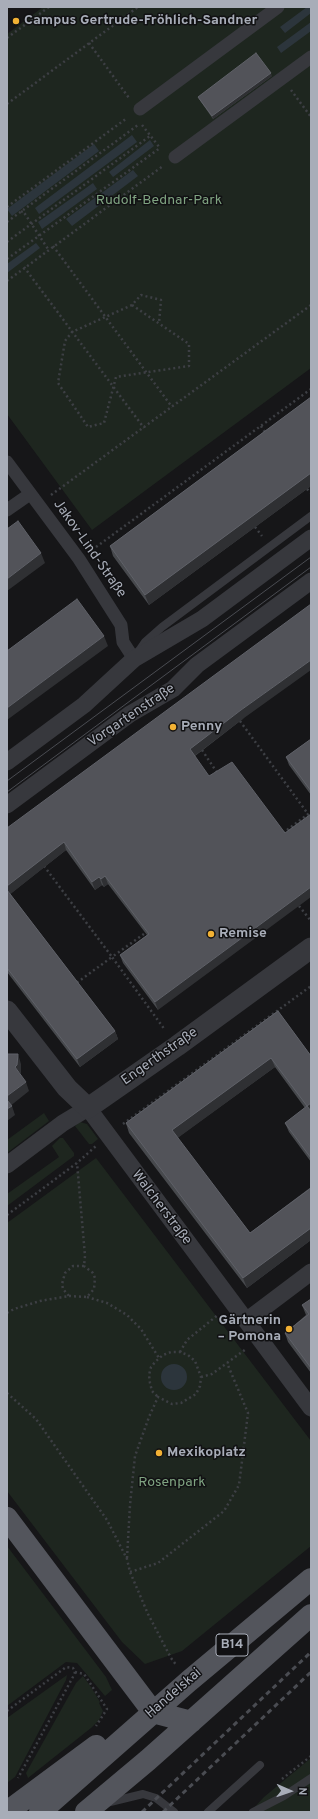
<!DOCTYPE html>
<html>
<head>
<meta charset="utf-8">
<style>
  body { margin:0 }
  #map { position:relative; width:318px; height:1819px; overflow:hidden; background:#161618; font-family:Overpass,sans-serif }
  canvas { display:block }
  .frame { position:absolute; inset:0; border:8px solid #a8adb8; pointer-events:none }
  .north { position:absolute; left:270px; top:1771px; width:40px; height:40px; -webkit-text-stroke:3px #111113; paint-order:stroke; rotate:92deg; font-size:11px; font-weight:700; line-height:16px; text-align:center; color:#a8adb8 }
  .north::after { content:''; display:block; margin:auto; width:14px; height:18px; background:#a8adb8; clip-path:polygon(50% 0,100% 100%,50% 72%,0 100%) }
</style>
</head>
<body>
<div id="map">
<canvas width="318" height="1819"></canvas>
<div class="frame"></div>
<div class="north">N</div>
</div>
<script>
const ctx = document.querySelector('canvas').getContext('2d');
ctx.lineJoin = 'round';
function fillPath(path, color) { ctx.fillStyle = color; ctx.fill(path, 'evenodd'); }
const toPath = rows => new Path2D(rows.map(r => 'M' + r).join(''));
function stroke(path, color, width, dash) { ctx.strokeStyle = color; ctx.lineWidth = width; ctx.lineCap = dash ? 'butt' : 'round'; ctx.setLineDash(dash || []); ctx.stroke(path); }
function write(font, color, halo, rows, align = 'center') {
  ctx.font = font + ' Overpass,sans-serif'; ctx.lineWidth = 3; ctx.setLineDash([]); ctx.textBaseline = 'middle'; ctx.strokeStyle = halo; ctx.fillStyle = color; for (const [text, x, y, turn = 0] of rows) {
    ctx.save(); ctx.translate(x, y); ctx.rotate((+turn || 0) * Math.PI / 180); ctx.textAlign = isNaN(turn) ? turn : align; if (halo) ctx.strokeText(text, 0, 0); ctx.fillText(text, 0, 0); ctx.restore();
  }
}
const green = toPath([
  [43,7,311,7,311,368,92,530,7,414,7,34],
  [44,1113,49,1121,7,1153,7,1140],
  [80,1122,87,1124,98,1139,92,1144,89,1144,75,1126],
  [60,1138,63,1138,74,1153,74,1156,7,1206,7,1194,59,1157,52,1146],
  [96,1158,311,1441,311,1546,182,1651,145,1664,122,1642,7,1491,7,1223],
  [7,1546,106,1677,112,1690,105,1696,77,1663,66,1662,7,1706],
  [67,1675,66,1680,15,1777,7,1783,7,1718],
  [83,1676,91,1687,100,1702,99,1703,103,1711,99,1720,91,1728,28,1778,26,1773,76,1683],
  [311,1758,311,1812,250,1812,264,1797]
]);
const water = toPath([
  [307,7,311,7,311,13,285,33,280,27],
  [311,22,311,31,281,53,277,47],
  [132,135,137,142,39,214,35,208],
  [150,140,154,146,113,177,109,172],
  [94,144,99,151,12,216,7,209],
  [133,170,138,176,72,226,66,219],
  [93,183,97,189,42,229,38,222],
  [36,243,40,248,7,273,7,264],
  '161 1377a13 13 0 1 1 26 0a13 13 0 1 1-26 0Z'
]);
const path = toPath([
  [7,38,49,7],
  [89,43,129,98],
  [291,90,311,117],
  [7,104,138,7],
  [142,125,160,148],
  [7,207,127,118],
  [21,212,23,211,48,249],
  [7,222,138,125],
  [7,242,150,136],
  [53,246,172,407],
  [7,259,160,148],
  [24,267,144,428],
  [7,281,163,166],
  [132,305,189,344,189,366,116,377,104,423,88,427,58,383,65,341,72,332,132,305,141,295,161,300,159,323],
  [261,426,266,434],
  [307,489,311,493],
  [51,495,311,305],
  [255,527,262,536],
  [92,550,311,389],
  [240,721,308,814],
  [202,750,218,774],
  [283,833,311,812],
  [44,866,112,957,75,984],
  [299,906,311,921],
  [148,931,112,957,165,1030],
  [123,1124,311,986],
  [7,1215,77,1163,96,1146],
  [69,1296,87,1297,94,1289,95,1278,93,1273,84,1266],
  [87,1297,107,1303,127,1315,141,1329,159,1358],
  [7,1313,14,1309,40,1301,69,1296,63,1289,62,1284,65,1273,73,1266,84,1266,85,1256,77,1163],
  [180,1352,187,1340,219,1314],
  [201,1377,212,1374,246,1349],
  [7,1393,36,1419,107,1520,127,1559,130,1572,148,1614,171,1658,177,1666],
  [127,1558,130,1505,135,1456,149,1417,158,1397,172,1404,181,1403,196,1394,200,1386,201,1377,195,1361,188,1355,180,1352,171,1352,163,1355,156,1361,151,1367,149,1375,150,1383,152,1391,158,1397],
  [130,1572,158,1563,224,1511,239,1485,248,1413,227,1363],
  [75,1672,84,1674,107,1709,96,1726],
  [7,1711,66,1667,73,1668,75,1672,74,1675,18,1778],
  [282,1779,311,1756]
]);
const service = toPath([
  [138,652,145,642,162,627,311,516],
  [106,1803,143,1794,156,1798,174,1812],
  [208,1812,260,1765],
  [253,1812,284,1796,311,1778]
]);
const pedestrian = toPath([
  [140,109,278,7],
  [175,157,311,57],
  [7,462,79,559,121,625,123,642,134,659],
  [7,510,30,494]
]);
const minor = toPath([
  [7,762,84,705,134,659,202,619,311,538],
  [7,805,130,714,173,689,197,665,311,581],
  [7,1165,63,1123,88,1108,311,1408],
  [246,1321,311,1272]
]);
const tertiary = toPath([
  [7,1011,67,1088,88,1108,177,1046,311,948]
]);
const primary = toPath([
  [7,1518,153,1712,191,1722],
  [7,1812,96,1746],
  [40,1812,189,1681,311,1579],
  [86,1812,148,1760,311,1615]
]);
const tram = toPath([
  [7,781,311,557],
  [7,792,311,567]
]);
const rail = toPath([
  [142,1812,311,1652],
  [163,1812,311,1672]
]);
const wall = toPath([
  [272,76,213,119,199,99,198,97],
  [311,397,311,486,149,605,113,556,110,546],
  [244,718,195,756,158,1010,123,963,120,955,147,935,108,884,104,887,102,885,95,890,66,850,10,894,115,1031,118,1039,80,1067,7,972,7,828],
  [311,739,311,795,289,765,286,757],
  [278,1011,311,1056,311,1162,289,1132,285,1123,305,1108,275,1067,177,1138,250,1233,311,1187,311,1240,247,1288,129,1133,126,1123],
  [311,1299,311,1373,288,1342,285,1333,306,1315,302,1305]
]);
const shadedWall = toPath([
  [271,73,272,76,213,119,212,116],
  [311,473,311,486,149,605,145,595],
  [41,553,45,563,7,591,7,579],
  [104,636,108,646,7,720,7,708],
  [311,660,311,670,244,718,193,757,190,749,241,710],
  [64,842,66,850,8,896,7,893,7,886],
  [105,876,108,884,104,887,101,879],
  [99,877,102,885,95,890,92,882],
  [311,887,311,897,158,1010,155,1002],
  [115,1031,118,1039,80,1067,77,1059],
  [18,1054,21,1064,21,1074,15,1067],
  [271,1058,275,1067,175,1140,172,1130],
  [26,1082,29,1091,9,1107,7,1102,7,1096],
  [311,1103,311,1115,307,1106],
  [12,1106,15,1115,7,1121,7,1109],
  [311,1228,311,1240,247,1288,243,1278]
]);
const building = toPath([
  [256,53,271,73,212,116,198,97,256,53],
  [311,397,311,473,145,595,110,546,311,397],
  [18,521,41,553,7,579,7,529,18,521],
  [77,599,104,636,7,708,7,651,77,599],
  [311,604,311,660,241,710,190,749,209,776,232,762,285,833,311,814,311,887,155,1002,120,955,149,934,105,876,101,879,99,877,92,882,64,842,7,886,7,828,311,604],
  [311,739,311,791,286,757,311,739],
  [7,890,115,1031,77,1059,7,968,7,890],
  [278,1011,311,1056,311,1103,307,1106,271,1058,172,1130,250,1233,311,1188,311,1228,243,1278,126,1123,278,1011],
  [7,1054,18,1054,17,1065,15,1067,26,1082,7,1096,7,1054],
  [7,1100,12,1106,7,1109,7,1100],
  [307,1106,311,1111,311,1158,285,1123,307,1106],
  [311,1299,311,1368,285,1333,309,1314,302,1305,311,1299]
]);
const markers = [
  [16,21,4,"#f2b134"],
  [173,727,4,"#f2b134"],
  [211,934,4,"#f2b134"],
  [289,1329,4,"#f2b134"],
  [159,1453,4,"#f2b134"]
];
const shields = [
  [232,1645,32]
];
const shieldNames = [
  ["B14",232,1645]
];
const poiNames = [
  ["Campus Gertrude-Fröhlich-Sandner",24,21],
  ["Penny",181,727],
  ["Remise",219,934],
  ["Gärtnerin",281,1321,"right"],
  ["– Pomona",281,1337,"right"],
  ["Mexikoplatz",167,1453]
];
const parkNames = [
  ["Rudolf-Bednar-Park",159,201],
  ["Rosenpark",172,1483]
];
const streetNames = [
  ["Jakov-Lind-Straße",89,549,55],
  ["Vorgartenstraße",132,716,-34],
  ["Engerthstraße",160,1057,-35],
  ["Walcherstraße",161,1208,53],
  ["Handelskai",174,1694,-41]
];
fillPath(green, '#1e261f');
fillPath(water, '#2c353c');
stroke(path, '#3d3f44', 2.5, [2, 3]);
stroke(service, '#37383d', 8);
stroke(pedestrian, '#37383d', 13);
stroke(minor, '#37383d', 17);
stroke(tertiary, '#37383d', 21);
stroke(primary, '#53555c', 22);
stroke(tram, '#4a4c52', 1);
stroke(rail, '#4a4c52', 3, [5, 4]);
fillPath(wall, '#47494d');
fillPath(shadedWall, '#2f3033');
fillPath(building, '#525359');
stroke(building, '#5f6168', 1);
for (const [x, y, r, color] of markers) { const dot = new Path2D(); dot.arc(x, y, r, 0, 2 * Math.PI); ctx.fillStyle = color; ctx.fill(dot); stroke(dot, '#111113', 1.5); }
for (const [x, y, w] of shields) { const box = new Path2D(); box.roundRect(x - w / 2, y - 11, w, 22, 3); ctx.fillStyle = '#111113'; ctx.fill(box); stroke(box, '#a8adb8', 1); }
write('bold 13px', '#a8adb8', null, shieldNames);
write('bold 14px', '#a8adb8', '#111113', poiNames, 'left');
write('14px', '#7fa381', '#111113', parkNames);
write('14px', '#a8adb8', '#111113', streetNames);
</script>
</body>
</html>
